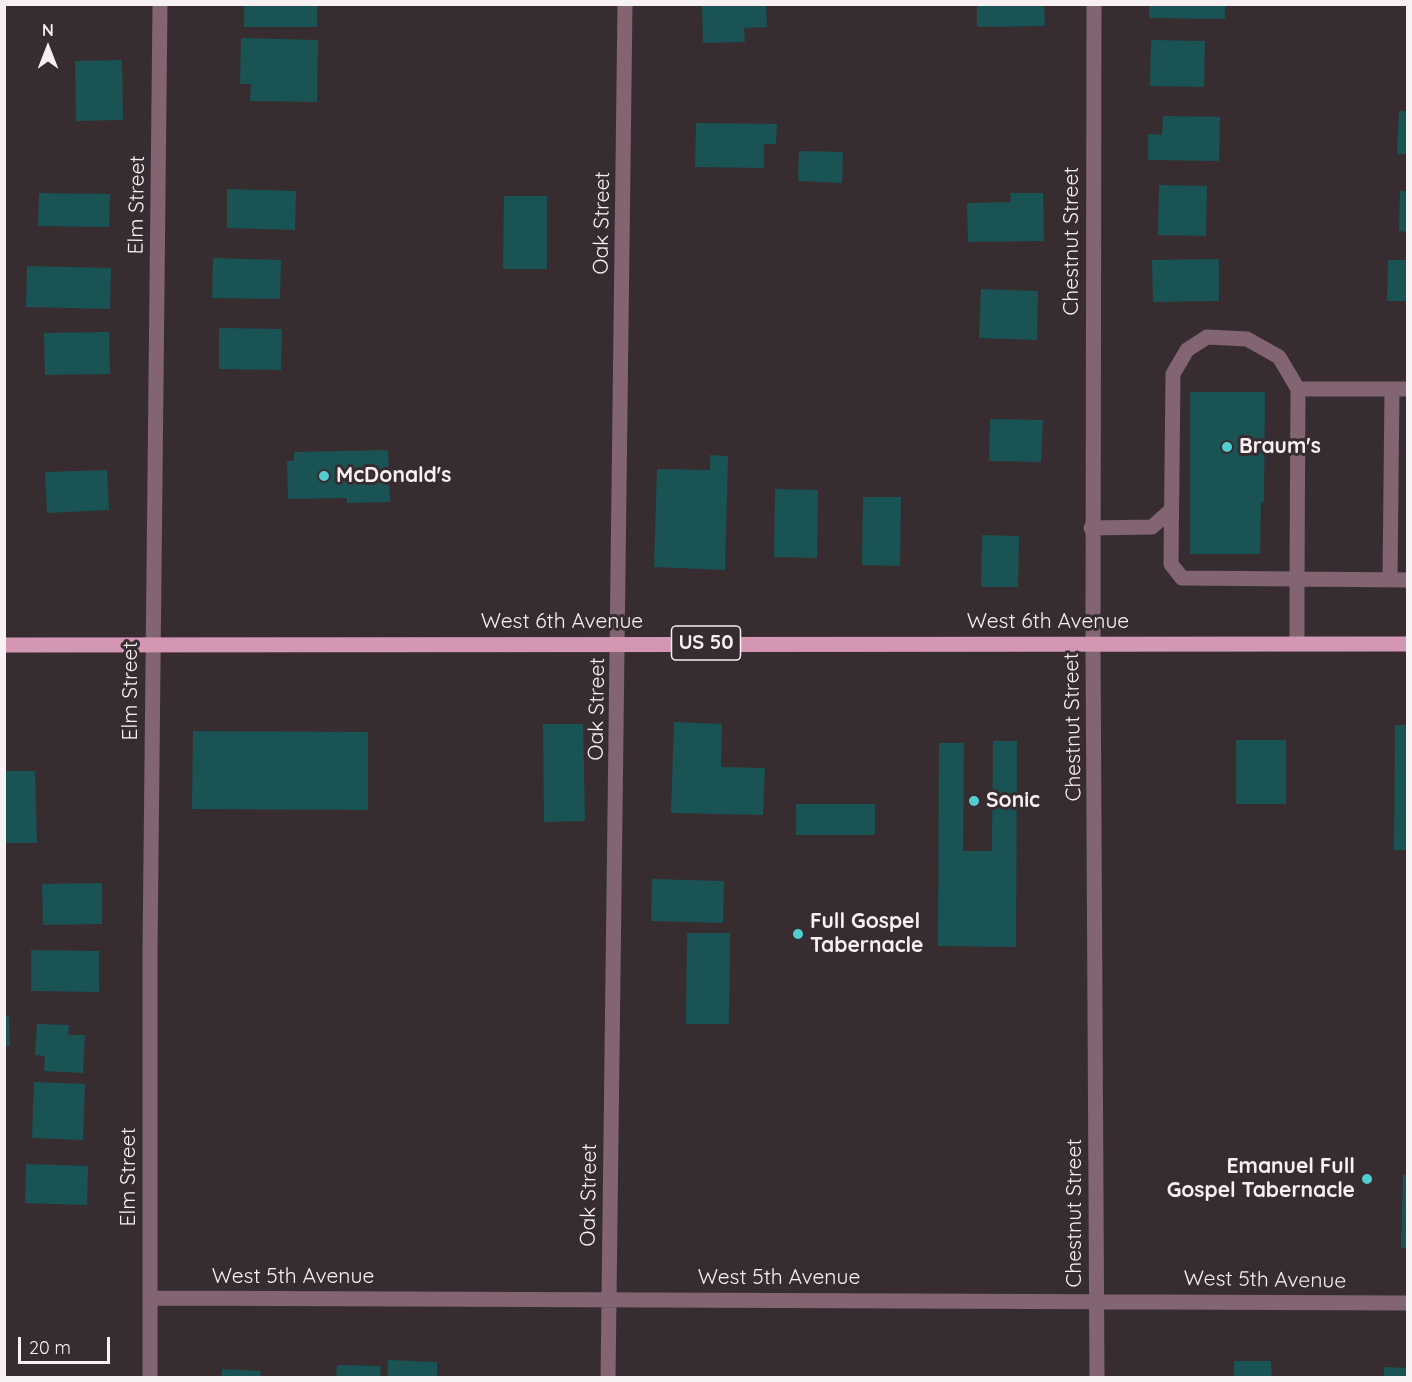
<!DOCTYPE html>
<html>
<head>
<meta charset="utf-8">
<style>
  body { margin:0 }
  #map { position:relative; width:1412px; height:1382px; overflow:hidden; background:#372d31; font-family:Quicksand,sans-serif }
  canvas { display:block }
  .frame { position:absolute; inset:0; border:6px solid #f8f1f4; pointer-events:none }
  .north { position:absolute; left:18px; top:18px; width:60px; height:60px; -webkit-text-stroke:4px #372d31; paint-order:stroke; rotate:0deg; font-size:16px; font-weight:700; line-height:24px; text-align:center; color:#f8f1f4 }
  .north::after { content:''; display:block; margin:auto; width:21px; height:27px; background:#f8f1f4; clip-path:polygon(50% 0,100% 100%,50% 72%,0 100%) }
  .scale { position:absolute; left:18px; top:1337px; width:92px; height:27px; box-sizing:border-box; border:3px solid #f8f1f4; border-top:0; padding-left:8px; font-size:18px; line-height:21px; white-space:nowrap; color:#f8f1f4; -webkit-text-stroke:4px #372d31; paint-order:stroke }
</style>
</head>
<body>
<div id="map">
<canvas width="1412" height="1382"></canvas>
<div class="frame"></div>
<div class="north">N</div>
<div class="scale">20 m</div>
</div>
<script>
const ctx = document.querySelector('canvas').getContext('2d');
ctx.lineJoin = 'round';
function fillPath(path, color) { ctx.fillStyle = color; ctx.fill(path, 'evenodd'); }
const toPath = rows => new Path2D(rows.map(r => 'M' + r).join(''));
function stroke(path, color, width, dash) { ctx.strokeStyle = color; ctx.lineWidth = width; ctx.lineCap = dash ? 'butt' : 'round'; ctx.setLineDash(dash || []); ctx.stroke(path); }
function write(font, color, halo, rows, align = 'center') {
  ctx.font = font + ' Quicksand,sans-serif'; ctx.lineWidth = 6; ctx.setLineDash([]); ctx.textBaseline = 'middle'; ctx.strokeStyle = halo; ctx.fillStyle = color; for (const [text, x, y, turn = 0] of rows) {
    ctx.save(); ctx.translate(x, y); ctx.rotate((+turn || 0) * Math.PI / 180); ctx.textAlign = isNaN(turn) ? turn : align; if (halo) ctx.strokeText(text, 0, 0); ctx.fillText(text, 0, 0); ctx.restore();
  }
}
const building = toPath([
  [244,4,317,4,317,27,244,27],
  [702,4,766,4,767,27,744,28,745,42,703,43],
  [977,4,1044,4,1045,26,977,27],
  [1149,4,1225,4,1225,19,1149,18],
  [241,38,318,40,317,102,250,101,251,84,240,84],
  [1151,40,1205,41,1204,87,1150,86],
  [122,60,123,120,76,121,75,61],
  [1399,111,1408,111,1408,154,1397,154],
  [1163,116,1220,117,1219,161,1148,160,1148,134,1162,135],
  [696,123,777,124,776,144,764,144,764,168,695,167],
  [799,151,843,152,842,183,798,181],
  [1159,185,1207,186,1206,236,1158,235],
  [227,189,296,191,295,230,227,228],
  [1400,191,1408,191,1408,232,1399,231],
  [39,193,110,194,109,227,38,226],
  [1010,193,1043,193,1044,241,968,242,967,203,1011,202],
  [504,196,547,196,547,269,503,269],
  [213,258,281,260,280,299,212,298],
  [1219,259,1219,301,1153,302,1152,260],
  [1388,260,1408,260,1408,301,1387,301],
  [27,266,111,268,110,309,26,307],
  [981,289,1038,291,1037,340,979,338],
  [219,328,282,329,281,370,219,369],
  [109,332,110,374,45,375,44,333],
  [1190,392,1265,392,1264,502,1261,502,1260,554,1190,554],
  [990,419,1043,420,1041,462,989,461],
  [388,450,390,502,347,503,347,498,288,499,287,461,294,461,294,452],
  [710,455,728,456,725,570,654,567,657,469,710,470],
  [107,470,109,510,47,513,45,472],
  [775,489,818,490,817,558,774,557],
  [863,497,901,497,900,566,862,565],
  [982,535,1019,536,1018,587,981,587],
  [674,722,722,724,721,767,765,768,763,815,671,813],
  [543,724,583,724,585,821,544,822],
  [1395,725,1408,725,1408,850,1394,850],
  [193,731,368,732,368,810,192,809],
  [1236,740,1286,740,1286,804,1236,804],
  [993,741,1017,741,1016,947,938,946,939,743,964,743,963,851,992,851],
  [4,771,35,771,37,843,4,843],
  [796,804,875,804,875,835,796,835],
  [652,879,724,881,723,923,651,921],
  [102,883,102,924,43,925,42,884],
  [687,933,730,933,729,1024,686,1024],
  [31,950,99,951,99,992,31,991],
  [4,1016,9,1016,10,1046,4,1046],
  [37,1024,69,1025,68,1035,85,1035,83,1073,44,1071,45,1056,35,1055],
  [34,1082,85,1084,83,1140,32,1138],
  [26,1164,88,1166,87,1205,25,1203],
  [1403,1175,1408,1175,1408,1248,1401,1248],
  [388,1360,437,1362,437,1378,387,1378],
  [1234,1361,1271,1361,1272,1378,1234,1378],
  [337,1365,381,1366,380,1378,336,1378],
  [1384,1367,1408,1368,1408,1378,1384,1378],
  [222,1369,261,1371,260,1378,222,1378]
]);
const service = toPath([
  [1298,389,1408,389],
  [1091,528,1152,527,1171,510],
  [1390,580,1392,389],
  [1297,643,1297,579,1298,389,1279,357,1247,339,1207,337,1187,350,1173,374,1171,564,1182,578,1297,579,1408,580]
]);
const minor = toPath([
  [1093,643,1097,1378],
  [150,1298,1408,1303],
  [150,1378,150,950,160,4],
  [608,1378,625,4]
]);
const tertiary = toPath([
  [1093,643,1094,4]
]);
const primary = toPath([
  [4,645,1408,644]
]);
const markers = [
  [1227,447,6,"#52cdd0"],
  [324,476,6,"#52cdd0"],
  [974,801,6,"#52cdd0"],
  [798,934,6,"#52cdd0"],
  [1367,1179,6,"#52cdd0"]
];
const shields = [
  [706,643,69]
];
const shieldNames = [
  ["US 50",706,643]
];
const streetNames = [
  ["Elm Street",137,205,-89],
  ["Oak Street",602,223,-89],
  ["Chestnut Street",1072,241,-90],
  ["West 6th Avenue",562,622],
  ["West 6th Avenue",1048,622],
  ["Elm Street",131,691,-90],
  ["Oak Street",597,709,-89],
  ["Chestnut Street",1073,727,-91],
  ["Elm Street",129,1177,-90],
  ["Oak Street",589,1195,-89],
  ["Chestnut Street",1075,1213,-90],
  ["West 5th Avenue",293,1277],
  ["West 5th Avenue",779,1278],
  ["West 5th Avenue",1265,1280,1]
];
const poiNames = [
  ["Braum's",1239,447],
  ["McDonald's",336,476],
  ["Sonic",986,801],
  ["Full Gospel",810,922],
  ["Tabernacle",810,946],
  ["Emanuel Full",1355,1167,"right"],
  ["Gospel Tabernacle",1355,1191,"right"]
];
fillPath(building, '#1a5354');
stroke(service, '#826472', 15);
stroke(minor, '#826472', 15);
stroke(tertiary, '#826472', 15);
stroke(primary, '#d396b3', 15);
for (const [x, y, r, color] of markers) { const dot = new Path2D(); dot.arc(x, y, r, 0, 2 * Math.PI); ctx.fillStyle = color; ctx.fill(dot); stroke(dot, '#372d31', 2); }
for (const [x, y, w] of shields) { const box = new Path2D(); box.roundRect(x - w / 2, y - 17, w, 34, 4.5); ctx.fillStyle = '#372d31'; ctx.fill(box); stroke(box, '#f8f1f4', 1.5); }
write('bold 20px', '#f8f1f4', null, shieldNames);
write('21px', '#f8f1f4', '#372d31', streetNames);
write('bold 21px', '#f8f1f4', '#372d31', poiNames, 'left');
</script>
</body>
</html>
